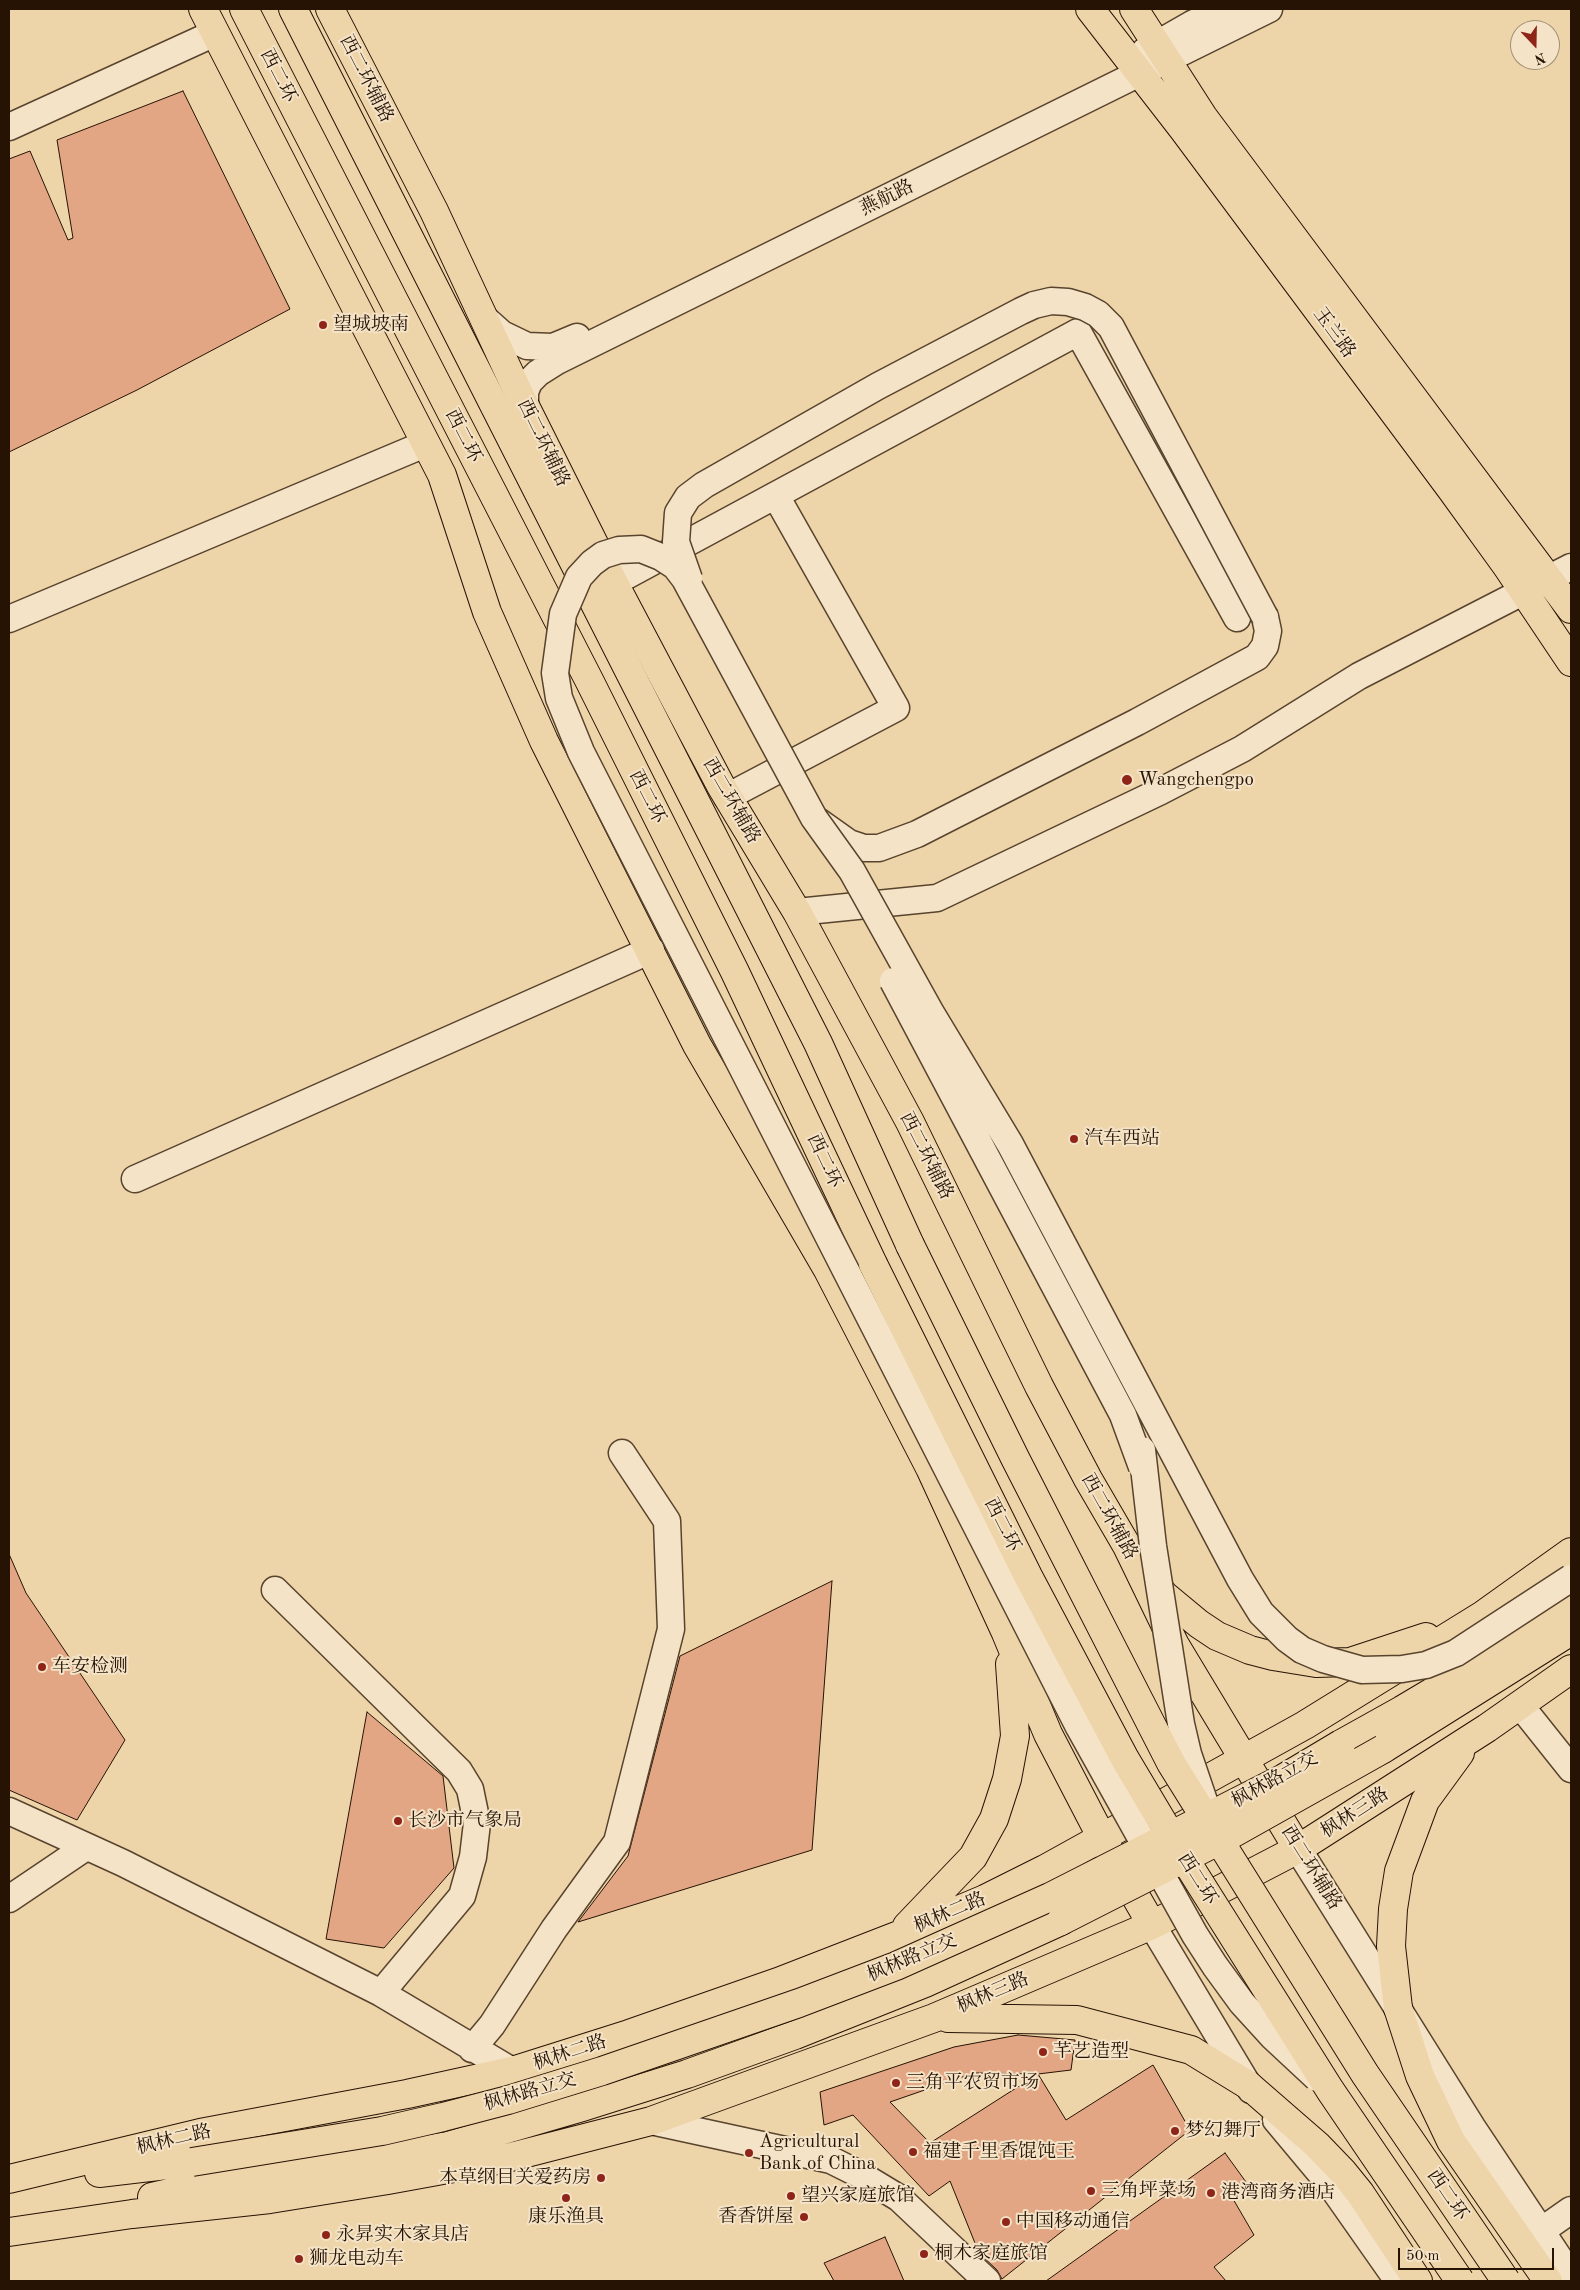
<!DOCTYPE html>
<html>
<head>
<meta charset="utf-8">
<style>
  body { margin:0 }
  #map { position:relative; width:1580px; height:2290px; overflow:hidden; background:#eed4a9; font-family:"Old Standard TT",serif }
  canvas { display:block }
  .frame { position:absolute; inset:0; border:10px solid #261304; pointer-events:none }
  .north { position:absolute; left:1510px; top:20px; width:50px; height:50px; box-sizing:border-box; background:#f4e3c7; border:1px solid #a29079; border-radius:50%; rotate:159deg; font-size:14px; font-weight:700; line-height:20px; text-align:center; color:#261304 }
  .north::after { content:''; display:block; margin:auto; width:18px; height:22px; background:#8f2418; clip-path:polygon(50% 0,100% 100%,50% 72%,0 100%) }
  .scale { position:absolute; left:1398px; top:2248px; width:156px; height:22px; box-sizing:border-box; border:2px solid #261304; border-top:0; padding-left:6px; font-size:15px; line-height:18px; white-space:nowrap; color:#261304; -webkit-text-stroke:4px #f4e3c7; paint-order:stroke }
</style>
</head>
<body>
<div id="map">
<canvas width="1580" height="2290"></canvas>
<div class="frame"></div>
<div class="north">N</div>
<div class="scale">50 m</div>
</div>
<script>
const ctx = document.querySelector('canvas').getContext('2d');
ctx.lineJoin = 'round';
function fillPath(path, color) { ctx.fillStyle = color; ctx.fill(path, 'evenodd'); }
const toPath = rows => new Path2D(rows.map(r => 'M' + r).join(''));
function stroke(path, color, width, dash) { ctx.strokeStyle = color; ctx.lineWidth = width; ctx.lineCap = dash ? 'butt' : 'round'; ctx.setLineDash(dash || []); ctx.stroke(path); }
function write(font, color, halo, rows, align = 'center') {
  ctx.font = font + ' "Old Standard TT","Noto Serif SC",serif'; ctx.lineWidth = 4; ctx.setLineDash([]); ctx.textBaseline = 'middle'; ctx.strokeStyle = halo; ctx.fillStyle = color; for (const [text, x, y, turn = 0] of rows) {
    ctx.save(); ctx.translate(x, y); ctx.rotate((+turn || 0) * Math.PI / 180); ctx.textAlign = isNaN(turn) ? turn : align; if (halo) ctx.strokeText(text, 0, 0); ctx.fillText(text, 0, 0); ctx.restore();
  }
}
const building = toPath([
  [183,91,290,309,137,390,9,452,9,159,30,151,68,240,73,238,57,140,183,91],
  [9,1554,26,1593,125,1740,77,1820,9,1790,9,1554],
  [832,1581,812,1850,578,1922,628,1856,680,1656,832,1581],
  [367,1712,443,1776,454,1868,384,1948,326,1939,367,1712],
  [1018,2035,1075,2040,1071,2070,1038,2074,1066,2120,1153,2065,1190,2130,1002,2279,997,2270,979,2253,950,2181,929,2196,853,2115,824,2125,820,2092,954,2047,1018,2035],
  [974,2073,1038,2074,930,2143,890,2102,974,2073],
  [1225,2153,1246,2182,1229,2192,1254,2235,1214,2267,1226,2281,1046,2281,1225,2153],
  [885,2237,904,2281,834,2281,824,2263,885,2237]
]);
const minor = toPath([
  [1145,51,1192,24,1224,9],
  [9,127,215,33],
  [484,318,502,334,527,346,553,347,577,337],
  [525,405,525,392,529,382,538,373,557,361,1269,9],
  [613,583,1078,332,1237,618],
  [9,619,425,444],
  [727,797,896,708,776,496],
  [818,821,849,843,864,848,879,848,917,834,1137,722,1257,657,1265,646,1268,631,1265,617],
  [797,912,937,898,1161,791,1242,749,1359,676,1571,567],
  [135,1179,651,950],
  [275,1590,459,1771,470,1789,477,1823,473,1857,462,1896,381,1993],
  [1520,1705,1571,1769],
  [9,1811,123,1863,381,1993,512,2071],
  [1298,1849,1472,2127,1571,2276],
  [9,1899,86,1847],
  [1152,1925,1251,2090],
  [472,2049,492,2025,554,1929,617,1842,671,1629,667,1521,622,1453],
  [1276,2120,1332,2187,1398,2281],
  [651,2121,831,2160,861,2175,899,2198,987,2281],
  [1541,2231,1571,2210]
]);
const major = toPath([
  [203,9,442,475,487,612,544,741,697,1045,828,1270,878,1367,930,1468,1006,1633,1048,1734,1102,1838,1152,1925],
  [330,9,434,211,520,396,608,572,721,786,797,912,910,1122,1039,1386,1088,1479,1127,1546,1175,1645,1298,1849],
  [1090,9,1183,129,1451,489,1506,565,1571,662],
  [1134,9,1204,118,1571,609],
  [1151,1579,1164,1595,1199,1624,1217,1636,1250,1650,1273,1656,1316,1663,1350,1662,1426,1637],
  [1341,1744,1402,1710,1491,1657,1571,1602],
  [1383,1749,1571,1631],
  [907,1926,973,1857,994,1819,1007,1779,1015,1736,1010,1664],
  [1398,2008,1391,1946,1393,1909,1399,1871,1425,1801,1460,1753],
  [948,2018,1077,2020,1191,2050,1248,2085],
  [99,2173,192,2162],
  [9,2179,200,2133,407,2094,512,2071,629,2034,778,1982,899,1935,985,1899,1045,1869,1305,1725,1483,1615,1571,1552],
  [152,2197,205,2185,448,2146,582,2107,687,2074,795,2035,925,1983,1061,1921],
  [9,2232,132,2214,270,2199,388,2180,503,2159,651,2121,934,2018,1152,1925,1298,1849,1487,1728,1571,1669]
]);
const highway = toPath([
  [244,9,590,682,734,970,873,1264],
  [293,9,818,1043,910,1245],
  [1398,2008,1420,2076,1451,2141,1548,2281],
  [1248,2085,1317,2145,1343,2172,1360,2193,1418,2281]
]);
const minorBridge = toPath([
  [689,579,676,542,678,513,688,497,704,485,878,386,1021,311,1034,305,1051,301,1068,302,1085,307,1098,314,1111,327,1265,617],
  [893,981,1123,1415,1142,1467],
  [1142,1450,1153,1546,1181,1724,1188,1754,1206,1807],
  [1317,2078,1273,2037,1242,2003,1215,1966,1195,1935,1079,1727,581,752,559,698,555,673,563,614,579,577,592,563,603,555,619,550,641,549,661,557,675,566,685,579,814,818,852,871,931,1013,1010,1144,1240,1579,1261,1613,1287,1639,1302,1650,1323,1659,1362,1670,1402,1669,1426,1665,1456,1653,1571,1578]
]);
const majorBridge = toPath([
  [1061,1921,1230,1835,1383,1749],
  [192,2162,382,2131,443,2117,508,2100,602,2071,799,2003,896,1966,1050,1897,1284,1778,1341,1744]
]);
const highwayBridge = toPath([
  [910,1245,1015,1458,1171,1763,1365,2074,1506,2281],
  [873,1264,1028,1576,1125,1759,1184,1858,1330,2090,1460,2281]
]);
const markers = [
  [323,325,5,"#8f2418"],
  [1127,780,6,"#8f2418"],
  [1074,1139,5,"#8f2418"],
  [42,1667,5,"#8f2418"],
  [398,1821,5,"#8f2418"],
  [1043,2052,5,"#8f2418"],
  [896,2083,5,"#8f2418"],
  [1175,2131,5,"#8f2418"],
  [913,2152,5,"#8f2418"],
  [749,2153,5,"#8f2418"],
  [601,2178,5,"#8f2418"],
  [1091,2191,5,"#8f2418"],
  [1211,2193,5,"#8f2418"],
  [791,2196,5,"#8f2418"],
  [566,2198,5,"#8f2418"],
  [804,2217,5,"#8f2418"],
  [1006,2222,5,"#8f2418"],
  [326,2235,5,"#8f2418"],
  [924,2254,5,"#8f2418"],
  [299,2259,5,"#8f2418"]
];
const streetNames = [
  ["西二环",278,76,63],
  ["西二环辅路",366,79,63],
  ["燕航路",887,198,-26],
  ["玉兰路",1334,333,54],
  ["西二环",463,436,63],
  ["西二环辅路",543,443,64],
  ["西二环",647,797,63],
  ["西二环辅路",731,801,60],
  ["西二环辅路",926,1156,63],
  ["西二环",824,1161,65],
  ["西二环辅路",1109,1517,61],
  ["西二环",1002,1525,63],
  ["枫林路立交",1275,1780,-29],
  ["枫林三路",1355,1813,-33],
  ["西二环辅路",1311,1868,58],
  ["西二环",1197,1879,58],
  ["枫林二路",950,1913,-23],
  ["枫林路立交",912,1958,-23],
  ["枫林三路",993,1993,-23],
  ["枫林二路",570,2053,-18],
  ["枫林路立交",530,2092,-16],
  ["枫林二路",174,2140,-13],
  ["西二环",1447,2195,56]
];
const poiNames = [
  ["望城坡南",333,325],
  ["Wangchengpo",1138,780],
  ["汽车西站",1084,1139],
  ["车安检测",52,1667],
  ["长沙市气象局",408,1821],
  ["芊艺造型",1053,2052],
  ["三角平农贸市场",906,2083],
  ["梦幻舞厅",1185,2131],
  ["Agricultural",759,2142],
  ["Bank of China",759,2164],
  ["福建千里香馄饨王",923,2152],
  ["本草纲目关爱药房",591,2178,"right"],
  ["三角坪菜场",1101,2191],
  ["港湾商务酒店",1221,2193],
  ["望兴家庭旅馆",801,2196],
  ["康乐渔具",566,2217,"center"],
  ["香香饼屋",794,2217,"right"],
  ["中国移动通信",1016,2222],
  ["永昇实木家具店",336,2235],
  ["桐木家庭旅馆",934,2254],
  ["狮龙电动车",309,2259]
];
fillPath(building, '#e2a684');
stroke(building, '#261304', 1);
stroke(minor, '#58432d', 29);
stroke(major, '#261304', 30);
stroke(highway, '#261304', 30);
stroke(minor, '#f4e3c7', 26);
stroke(major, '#eed4a9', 28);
stroke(highway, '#eed4a9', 28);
stroke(minorBridge, '#58432d', 29, []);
stroke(majorBridge, '#261304', 30, []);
stroke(highwayBridge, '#261304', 30, []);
stroke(minorBridge, '#f4e3c7', 26);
stroke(majorBridge, '#eed4a9', 28);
stroke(highwayBridge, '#eed4a9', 28);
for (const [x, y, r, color] of markers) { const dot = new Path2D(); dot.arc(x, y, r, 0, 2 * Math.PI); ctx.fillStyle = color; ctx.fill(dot); stroke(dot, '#f4e3c7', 2); }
write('19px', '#261304', '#f4e3c7', streetNames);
write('19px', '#261304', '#f4e3c7', poiNames, 'left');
</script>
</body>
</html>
